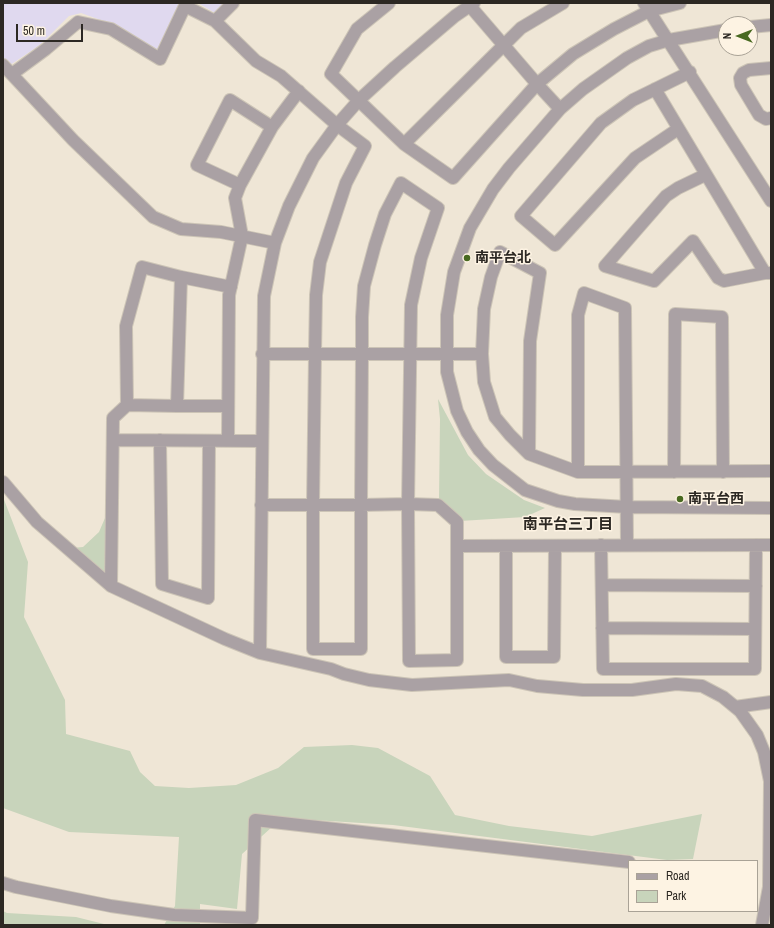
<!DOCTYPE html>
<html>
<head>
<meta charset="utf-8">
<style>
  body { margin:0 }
  #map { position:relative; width:774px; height:928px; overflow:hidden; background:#efe6d6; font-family:"Archivo Narrow",sans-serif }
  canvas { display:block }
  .frame { position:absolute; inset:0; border:4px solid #2c2823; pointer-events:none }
  .legend { position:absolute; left:628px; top:860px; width:130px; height:52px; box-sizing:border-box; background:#fdf3e3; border:1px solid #a9a296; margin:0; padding:5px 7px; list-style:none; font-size:12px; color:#2c2823 }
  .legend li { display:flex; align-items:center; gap:8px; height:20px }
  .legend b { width:20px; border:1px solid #a9a296 }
  .north { position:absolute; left:718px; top:16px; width:40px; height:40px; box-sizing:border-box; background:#fdf3e3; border:1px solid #a9a296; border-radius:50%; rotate:270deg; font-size:11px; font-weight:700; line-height:16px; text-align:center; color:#2c2823 }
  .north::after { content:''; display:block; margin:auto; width:14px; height:18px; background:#486920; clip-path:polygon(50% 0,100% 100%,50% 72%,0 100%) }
  .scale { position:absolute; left:16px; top:24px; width:67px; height:18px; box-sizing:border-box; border:2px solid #2c2823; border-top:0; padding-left:5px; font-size:12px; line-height:14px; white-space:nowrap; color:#2c2823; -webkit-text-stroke:3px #fdf3e3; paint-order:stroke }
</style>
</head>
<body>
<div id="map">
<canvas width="774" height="928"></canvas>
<div class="frame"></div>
<ul class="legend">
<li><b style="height:5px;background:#aaa1a4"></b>Road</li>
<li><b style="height:11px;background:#c8d4bb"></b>Park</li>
</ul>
<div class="north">N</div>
<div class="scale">50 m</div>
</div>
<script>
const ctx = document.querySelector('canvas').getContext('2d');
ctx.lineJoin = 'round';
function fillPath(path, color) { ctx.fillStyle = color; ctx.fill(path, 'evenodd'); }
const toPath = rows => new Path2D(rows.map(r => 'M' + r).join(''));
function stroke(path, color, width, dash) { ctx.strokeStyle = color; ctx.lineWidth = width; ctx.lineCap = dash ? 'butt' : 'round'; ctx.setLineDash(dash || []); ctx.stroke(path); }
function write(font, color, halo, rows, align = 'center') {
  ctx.font = font + ' "Archivo Narrow","Noto Sans JP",sans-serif'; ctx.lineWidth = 3; ctx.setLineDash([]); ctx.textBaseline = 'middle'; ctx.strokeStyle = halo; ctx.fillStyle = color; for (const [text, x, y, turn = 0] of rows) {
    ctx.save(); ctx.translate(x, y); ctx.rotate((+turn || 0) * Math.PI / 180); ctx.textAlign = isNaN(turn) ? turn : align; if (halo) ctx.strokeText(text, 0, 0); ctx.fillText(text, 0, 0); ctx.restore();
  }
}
const education = toPath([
  [3,3,181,3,158,49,151,48,115,25,81,13,69,16,40,45,10,65,3,58],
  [198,3,226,3,215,13]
]);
const green = toPath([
  [438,399,468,455,486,474,524,500,545,508,525,517,460,521,439,501,440,419],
  [3,497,28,562,24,617,65,700,66,734,130,751,140,772,155,786,189,788,236,785,278,768,304,747,352,745,378,748,430,776,455,815,509,826,592,836,702,814,693,859,667,860,393,825,282,818,242,854,237,909,200,904,200,925,164,925,175,906,179,837,69,832,3,808],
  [106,497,110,582,72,548,83,547,99,532,105,518],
  [3,911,7,913,76,917,108,925,3,925]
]);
const minor = toPath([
  [389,3,357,29,331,74,404,144,453,178,537,84,573,54,614,29,649,11,680,3],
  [644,3,771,201],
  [470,6,537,84,560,109],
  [215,21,256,61,281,76,337,125,365,146,346,183,320,262,316,295,315,354,313,505,313,649,361,649,361,505,362,354,362,317,364,286,375,245,385,214,401,183,438,208,421,258,411,305,408,504,409,661,457,660,457,522,438,505,408,504,361,505,261,505],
  [750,27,771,25],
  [726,30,669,40,649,46,627,58,583,89,560,109,509,168,493,189,470,228,454,272,447,315,447,372,457,411,467,432,479,450,493,465,525,490,558,501,575,504,627,507,771,508],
  [3,65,73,140,153,217,181,229,221,232,275,243],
  [771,68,749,70,743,73,740,78,741,85,759,115,766,119,771,118],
  [12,74,46,49,78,22,111,29,160,59,185,6,215,21,233,3],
  [655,89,765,273,771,273],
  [678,129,635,158,555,245,521,216,601,123,633,100,690,72],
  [404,144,521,28,563,3],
  [705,175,678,188,666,196,605,266,654,281,693,241,718,278,724,281,765,273],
  [240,185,197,165,230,100,272,127],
  [500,252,540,273,530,341,529,454,510,435,495,417,484,382,482,354,484,309,491,277,500,252],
  [181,277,231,287],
  [262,354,482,354],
  [177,406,228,406],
  [113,440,262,441],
  [160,440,162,584,208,598,209,441],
  [228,441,229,295,242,236,235,198,240,185,272,127,299,91],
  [529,454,578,472,771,471],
  [578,472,578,315,584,293,625,308,627,545],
  [674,472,675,314,722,317,723,472],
  [3,482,37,522,111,586,225,639,260,653,331,669,344,674,369,680,412,685,509,680,537,686,583,690,632,690,676,684,702,686,723,697,740,711,757,735,764,752,770,781,769,887,762,925],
  [601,545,603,669,755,669,756,545],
  [457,546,771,545],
  [506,546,506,657,554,657,555,546],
  [602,585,756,586],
  [111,586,113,418,127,405,126,326,142,267,181,277,177,406,127,405],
  [602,628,755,629],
  [260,653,264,296,275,243,289,206,313,158,337,125,359,100,395,67,455,16,474,3],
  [735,707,771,702],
  [3,883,16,887,111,906,174,915,252,918,255,820,629,862]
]);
const markers = [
  [467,258,4,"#486920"],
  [680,499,4,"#486920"]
];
const poiNames = [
  ["南平台北",475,258],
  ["南平台西",688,499]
];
const neighbourhoodNames = [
  ["南平台三丁目",568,525]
];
fillPath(education, '#e0d9ef');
fillPath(green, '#c8d4bb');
stroke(minor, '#ccc4b6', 14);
stroke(minor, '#aaa1a4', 12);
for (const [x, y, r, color] of markers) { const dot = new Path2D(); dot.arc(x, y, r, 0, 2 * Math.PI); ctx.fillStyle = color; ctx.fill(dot); stroke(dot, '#fdf3e3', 1.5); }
write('bold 14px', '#2c2823', '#fdf3e3', poiNames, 'left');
write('bold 15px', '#2c2823', '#fdf3e3', neighbourhoodNames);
</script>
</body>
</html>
